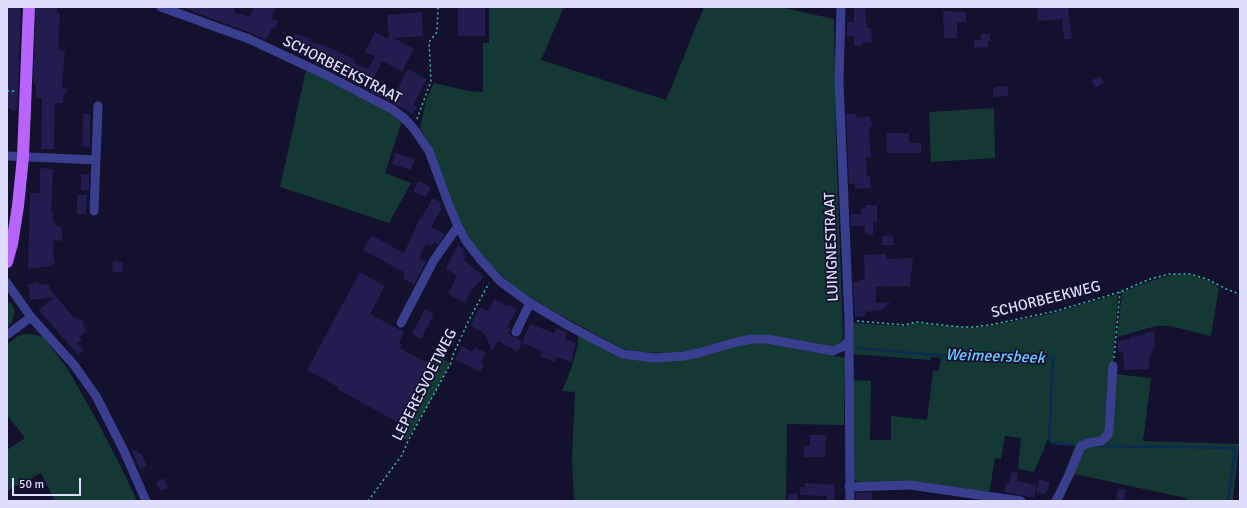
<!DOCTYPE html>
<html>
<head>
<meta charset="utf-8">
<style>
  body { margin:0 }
  #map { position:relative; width:1247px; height:508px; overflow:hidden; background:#13112e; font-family:Signika,sans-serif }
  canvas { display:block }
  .frame { position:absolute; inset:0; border:8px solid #dfdeff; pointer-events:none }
  .scale { position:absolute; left:12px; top:478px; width:69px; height:18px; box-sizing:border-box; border:2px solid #dfdeff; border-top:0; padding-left:5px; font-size:12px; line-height:14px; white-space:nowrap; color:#dfdeff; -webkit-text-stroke:3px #13112e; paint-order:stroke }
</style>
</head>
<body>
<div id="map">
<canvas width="1247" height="508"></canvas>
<div class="frame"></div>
<div class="scale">50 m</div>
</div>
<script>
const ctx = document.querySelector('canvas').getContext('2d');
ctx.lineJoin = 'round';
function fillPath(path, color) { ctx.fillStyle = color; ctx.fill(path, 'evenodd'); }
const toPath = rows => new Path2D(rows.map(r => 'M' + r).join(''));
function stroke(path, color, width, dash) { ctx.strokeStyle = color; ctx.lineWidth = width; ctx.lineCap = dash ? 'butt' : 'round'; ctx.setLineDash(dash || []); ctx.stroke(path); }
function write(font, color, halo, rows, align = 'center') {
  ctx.font = font + ' Signika,sans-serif'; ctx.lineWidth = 3.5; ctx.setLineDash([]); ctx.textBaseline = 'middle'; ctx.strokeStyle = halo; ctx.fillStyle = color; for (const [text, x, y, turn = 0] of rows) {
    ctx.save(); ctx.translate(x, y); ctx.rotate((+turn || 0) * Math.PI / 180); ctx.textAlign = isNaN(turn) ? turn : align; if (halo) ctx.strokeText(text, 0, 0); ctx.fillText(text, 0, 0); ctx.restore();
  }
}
const green = toPath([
  [489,7,564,7,541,60,666,100,704,7,780,7,834,19,836,141,843,334,842,340,839,344,834,347,781,337,688,351,667,353,639,352,621,348,549,309,513,286,495,269,473,245,458,216,433,150,420,128,426,100,434,83,468,91,483,92,483,43,489,43],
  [306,70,388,110,402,121,385,173,411,183,389,223,280,187],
  [994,108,995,158,931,162,929,112],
  [1175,274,1192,275,1210,281,1219,288,1211,336,1170,326,1156,326,1117,337,1122,292,1154,280],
  [1118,294,1107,441,1115,374,1151,378,1143,441,1239,444,1233,499,1236,501,1186,501,1186,498,1074,474,1062,501,1053,501,1075,446,1051,443,1048,439,1034,472,1018,469,1021,438,1005,436,1001,459,995,458,989,495,859,482,854,480,853,380,871,381,870,440,891,440,891,416,927,420,933,371,939,371,941,358,931,357,930,360,853,354,852,323,905,326,915,323,970,328,990,326,1050,314],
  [7,301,12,304,15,311,12,322,7,328],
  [25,334,32,334,43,337,67,368,94,415,125,475,137,501,55,501,41,473,7,491,7,450,25,438,7,415,7,344,18,336],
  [578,334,604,350,628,358,655,360,756,342,773,343,845,358,844,425,787,424,786,501,574,501,572,458,575,392,562,391,571,369,578,345],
  [439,356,450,363,429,403,407,440,396,433]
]);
const stream = toPath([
  [857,348,955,357,1001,355,1053,358,1049,439,1052,443,1073,445],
  [1098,446,1235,448,1228,501]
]);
const building = toPath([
  [7,7,21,7,17,111,10,110,10,108,7,108],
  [36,7,57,7,57,13,60,14,58,49,61,49,61,51,65,51,62,89,67,89,63,97,63,103,55,103,54,149,41,149,42,98,36,98,36,85,33,85],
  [181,7,236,7,234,12,250,17,254,7,276,7,271,18,278,21,275,28,272,27,268,37,267,36,265,40,251,33],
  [458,7,485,7,485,36,458,36],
  [854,7,865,7,867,28,871,28,872,42,862,43,862,45,854,46,854,36,847,37,847,22,854,22],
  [1037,7,1068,7,1072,39,1064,39,1062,19,1038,21],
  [943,11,966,12,966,22,957,22,957,38,944,38],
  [422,12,423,36,394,38,414,49,402,71,382,61,373,80,396,92,408,69,427,79,413,105,417,107,413,114,366,89,371,80,355,71,352,77,347,74,346,76,326,66,326,65,293,52,293,48,289,47,295,33,310,39,309,41,328,47,354,59,353,62,368,69,375,56,365,52,375,32,389,39,387,15],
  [981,34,990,34,990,41,988,41,988,47,974,48,974,40,981,40],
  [1099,76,1104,82,1096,88,1091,81],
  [1008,86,1008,96,993,97,993,88,995,88,995,87],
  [83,114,90,114,90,147,82,146],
  [846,114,856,114,856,118,870,116,872,127,869,127,871,157,866,157,867,176,870,175,871,188,855,189,855,184,849,184],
  [886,133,909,133,909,143,921,143,921,153,887,153],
  [395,153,415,159,411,170,392,164],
  [40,168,53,169,51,213,53,213,53,223,56,223,55,226,62,227,62,241,54,240,53,254,55,264,51,265,51,266,28,269,30,193,40,193],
  [81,174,89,174,89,190,81,190],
  [418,181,431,187,426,197,413,192],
  [77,195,87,195,86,214,77,214],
  [433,198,442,203,440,207,442,208,431,227,445,234,438,245,434,242,431,247,426,244,419,258,426,262,414,285,403,278,405,273,363,250,371,235,404,253,420,218,421,218],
  [866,205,877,205,877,222,873,222,873,235,865,234,865,226,851,226,851,214,861,214,861,208,866,208],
  [893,235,894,245,882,245,882,236],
  [458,245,464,249,463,252,466,254,463,259,484,277,470,292,465,303,448,294,457,275,446,269,447,267,446,267],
  [886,254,886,259,913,258,910,286,876,287,876,303,891,302,881,310,865,312,866,316,855,317,853,282,859,282,859,280,865,279,864,255],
  [113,261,123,262,122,272,112,272],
  [360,272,385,286,370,314,404,332,399,343,402,344,400,348,431,365,399,423,337,389,338,387,307,370],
  [39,282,39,285,49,284,50,289,75,319,76,318,79,321,81,319,85,324,83,326,87,330,80,337,82,341,77,343,84,350,78,355,39,310,54,297,30,300,28,284],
  [494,299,507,306,508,304,517,309,507,327,511,329,508,334,522,341,518,352,498,341,492,351,485,334,470,325,480,307,488,311],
  [425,309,434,314,421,339,412,334],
  [530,324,554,333,556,328,567,332,565,339,576,343,571,362,557,357,555,362,540,356,542,351,522,343],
  [1154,331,1155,345,1155,348,1151,350,1152,355,1150,355,1149,369,1124,370,1123,351,1118,352,1118,341,1130,339,1130,337,1145,335,1144,333],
  [462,346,472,352,475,347,486,353,481,363,484,366,480,372,455,359],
  [810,435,826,435,825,457,804,457,804,446,810,446],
  [131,449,142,454,147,466,140,469],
  [1011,472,1018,473,1017,481,1036,485,1034,498,1004,492,1006,484,1009,484],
  [164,478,168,488,160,491,156,482],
  [1039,479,1050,482,1046,494,1036,492],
  [805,483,835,485,834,501,827,501,827,496,800,495,800,487,805,487],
  [1118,489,1126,490,1124,501,1116,501],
  [872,492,872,501,856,501,856,493],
  [797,493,798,501,788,501,788,494]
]);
const path = toPath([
  [7,91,15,91],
  [417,119,431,81,429,42,437,32,438,7],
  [857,321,905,325,916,322,960,327,974,327,990,325,1056,311,1120,292,1150,279,1169,274,1189,274,1197,276,1207,279,1228,290,1240,294],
  [1114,358,1120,292],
  [368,501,402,455,408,441,452,361,452,357,470,318,489,283]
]);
const minor = toPath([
  [161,7,249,39,328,76,392,109,404,118,414,129,429,151,449,205,458,226,466,241,480,259,500,281,530,303,569,326,607,346,623,354,655,358,684,356,698,353,737,342,752,339,767,339,833,351,844,346,849,340],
  [841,7,839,82,849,321,850,501],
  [7,156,96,160],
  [94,211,98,106],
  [7,283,31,317,7,335],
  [31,317,74,365,96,396,124,451,146,501],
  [401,323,434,260,458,226],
  [516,332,530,303],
  [849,487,910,485,1021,501],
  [1056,501,1069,475,1081,446,1088,443,1101,441,1107,436,1109,431,1113,366]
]);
const major = toPath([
  [7,262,12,244,18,206,23,157,29,7]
]);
const streetNames = [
  ["SCHORBEEKSTRAAT",342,70,27],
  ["LUINGNESTRAAT",832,247,-92],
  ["SCHORBEEKWEG",1046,300,-14],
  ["LEPERESVOETWEG",425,385,-63]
];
const waterNames = [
  ["Weimeersbeek",995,357,2]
];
fillPath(green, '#143834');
stroke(stream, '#0b2b52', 2.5);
fillPath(building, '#221c4f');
stroke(path, '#2dc4ae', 1.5, [2, 3]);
stroke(minor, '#3a3e8e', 9);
stroke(major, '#b865ff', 12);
write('15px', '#dfdeff', '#13112e', streetNames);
write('italic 16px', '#6cc7ff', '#13112e', waterNames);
</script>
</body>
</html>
